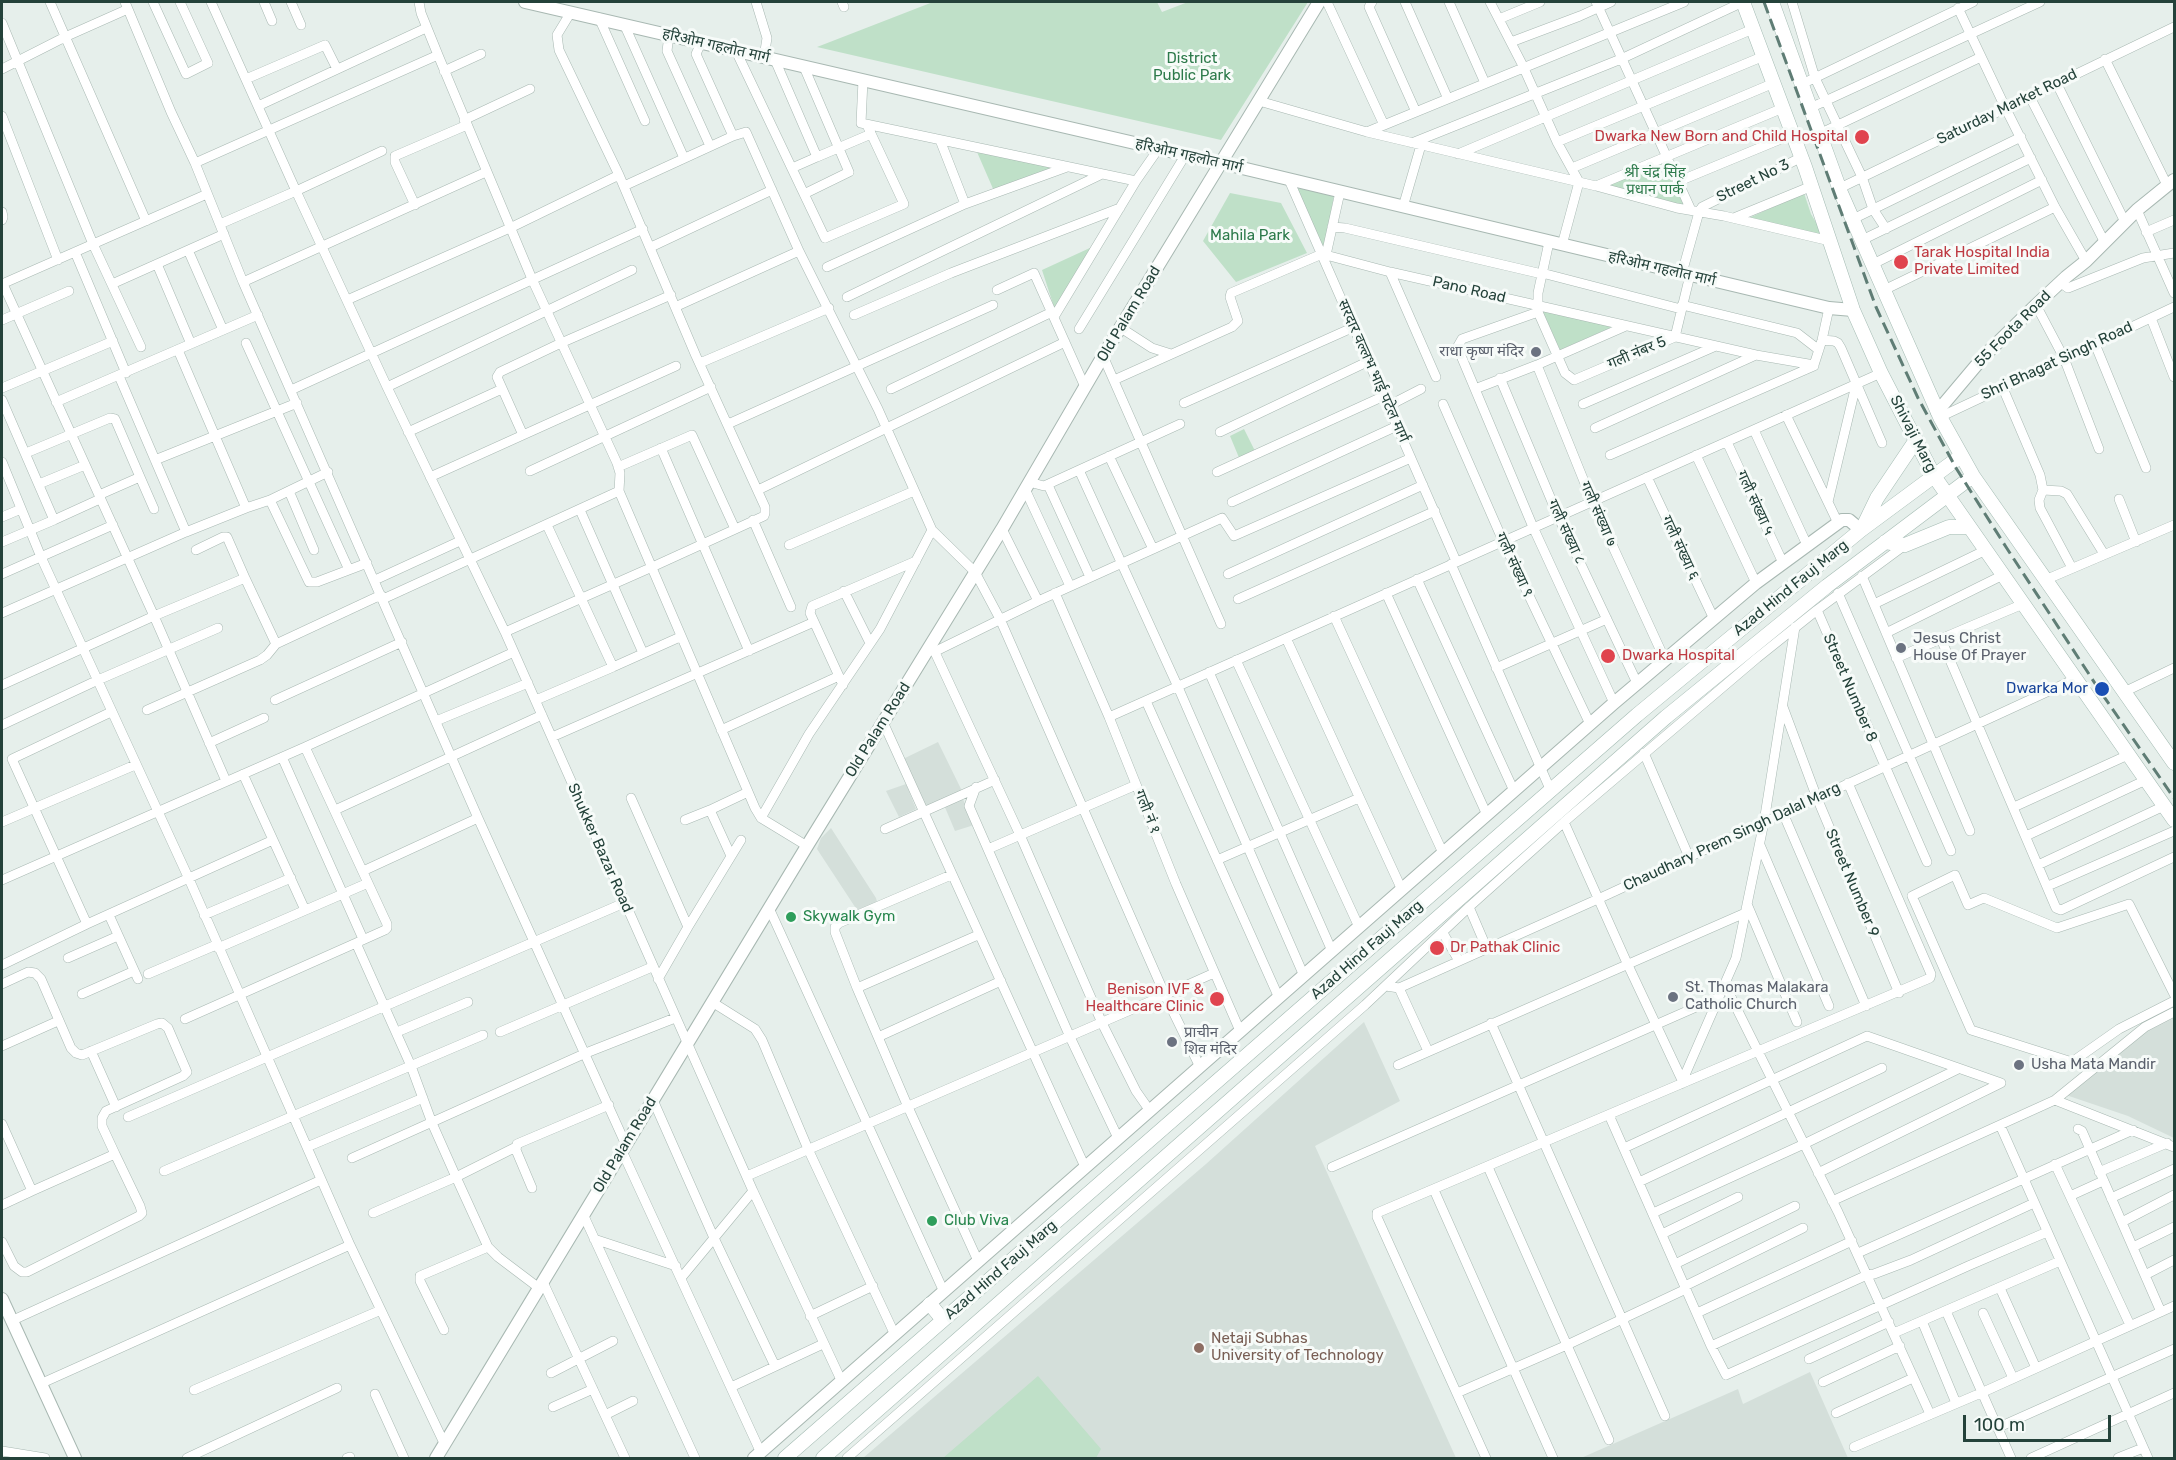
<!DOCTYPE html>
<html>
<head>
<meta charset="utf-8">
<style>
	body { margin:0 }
	#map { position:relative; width:2176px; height:1460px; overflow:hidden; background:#e6efeb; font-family:Rubik,sans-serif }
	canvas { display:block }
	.frame { position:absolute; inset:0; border:3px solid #24423a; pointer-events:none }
	.scale { position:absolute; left:1963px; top:1415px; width:148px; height:27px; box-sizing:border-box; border:3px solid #24423a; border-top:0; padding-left:8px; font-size:18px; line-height:21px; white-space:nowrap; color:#24423a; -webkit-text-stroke:4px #f7fbf9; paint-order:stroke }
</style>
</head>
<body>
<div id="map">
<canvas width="2176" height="1460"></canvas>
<div class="frame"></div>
<div class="scale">100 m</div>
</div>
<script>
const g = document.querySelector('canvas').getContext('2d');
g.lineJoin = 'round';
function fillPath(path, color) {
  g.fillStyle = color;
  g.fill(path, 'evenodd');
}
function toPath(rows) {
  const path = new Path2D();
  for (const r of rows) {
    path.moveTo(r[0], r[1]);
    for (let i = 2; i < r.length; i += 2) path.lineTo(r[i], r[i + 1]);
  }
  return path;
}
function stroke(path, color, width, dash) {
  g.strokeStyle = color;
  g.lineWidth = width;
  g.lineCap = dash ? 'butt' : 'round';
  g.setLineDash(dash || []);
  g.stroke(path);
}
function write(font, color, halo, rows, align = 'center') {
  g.font = font + ' Rubik,"Noto Sans Devanagari",sans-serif';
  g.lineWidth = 6;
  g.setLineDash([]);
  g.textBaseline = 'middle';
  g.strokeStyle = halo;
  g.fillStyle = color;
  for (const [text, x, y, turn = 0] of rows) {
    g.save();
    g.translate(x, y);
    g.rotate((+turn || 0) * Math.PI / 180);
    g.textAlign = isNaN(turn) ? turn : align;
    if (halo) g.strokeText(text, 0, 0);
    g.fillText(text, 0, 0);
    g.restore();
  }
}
const built = toPath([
	[938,742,962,791,926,807,903,759],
	[906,784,916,809,899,817,886,791],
	[962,797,974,825,955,831,944,805],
	[831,828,876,898,877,902,857,910,817,849,821,838],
	[2174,1016,2174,1138,2128,1116,2066,1095,2149,1027],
	[1364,1022,1400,1101,1315,1146,1456,1458,863,1458,1206,1164],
	[1810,1372,1848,1458,1581,1458,1738,1389,1743,1404]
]);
const green = toPath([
	[933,2,1157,2,1162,12,1188,2,1308,2,1221,140,817,47],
	[977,152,1058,168,994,191],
	[1663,162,1685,206,1607,185],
	[1297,188,1334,195,1324,251],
	[1230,193,1281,203,1307,253,1236,282,1203,241],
	[1804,193,1811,214,1824,236,1749,220,1751,217],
	[1092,247,1055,310,1042,270],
	[1542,310,1612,327,1560,350],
	[1244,429,1256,453,1240,460,1230,436],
	[1038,1376,1101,1449,1096,1458,943,1458]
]);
const minor = toPath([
	[50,2,146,221],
	[125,2,171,112,195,163,243,282,478,818,626,1145],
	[153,2,186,74,208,63,180,2],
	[211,2,296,191,220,224],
	[264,2,272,21],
	[291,2,301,25],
	[756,2,767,38,764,57],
	[842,2,844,7],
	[1327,2,1384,125],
	[1372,2,1369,7,1416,112],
	[1405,2,1448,99],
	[1449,2,1485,83],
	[1490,2,1522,64,1557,142,1579,182,1562,245],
	[1596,2,1691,210],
	[1792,2,1815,78,1862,177,1873,209,1886,229],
	[1958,8,2005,107,2055,207,2086,261],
	[599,18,645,121],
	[1499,19,1540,2],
	[2,23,93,244,141,347],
	[624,24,684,158],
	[669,35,667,51,710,146],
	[1511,42,1580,16,1611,2],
	[701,43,696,54,733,136,746,132,799,251,878,409,932,530,975,572,1000,619,1165,995,1214,973],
	[736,51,825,238,904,204,867,125],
	[438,55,532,279,617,463,620,473,619,491,755,808,761,818,807,846],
	[2105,59,2167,185],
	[775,60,817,157,871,134],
	[804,67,849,172,804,194],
	[2,69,65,37,128,9],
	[444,71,481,54],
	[246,79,325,45,337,69],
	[863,80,861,123,1136,181],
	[2056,82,2125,222],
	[1802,84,1973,2],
	[2029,95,2105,243],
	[1259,101,1367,132,1596,186,1677,208,1724,216,1830,241],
	[258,106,426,28],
	[1810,108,2040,2],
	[2,116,58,260],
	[464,120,530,89],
	[1367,132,1684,2],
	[1819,134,1981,57],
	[940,140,965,204],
	[1557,142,1764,56],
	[1412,143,1621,59,1743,2],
	[382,151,296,191,387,387,505,632,753,1191],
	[1458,154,1753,29],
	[195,163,438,55,421,13,419,2],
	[792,168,817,157],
	[1572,168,1774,83],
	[1289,180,1456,561],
	[1677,182,1793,134],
	[624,186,733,136],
	[1596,186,1783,108],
	[1840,188,2174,27],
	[415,205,395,162,395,156,467,125],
	[1403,207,1421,145],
	[2137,210,2174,293],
	[2,212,3,217,2,220],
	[1734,218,1812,186],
	[1853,219,2021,137],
	[1332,227,1345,228,1542,274],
	[2146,232,2174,220],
	[1862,240,2031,158],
	[1549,242,1538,293,1538,312,1565,373,1574,380,1675,337,1690,275],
	[651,247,772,190],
	[188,250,223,330],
	[75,252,126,373],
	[1326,255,1340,192],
	[157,264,191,344],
	[1873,264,2042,180],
	[827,267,965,204,1067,167],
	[1390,272,1436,377],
	[1542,273,1681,309],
	[1682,273,1699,212,1702,207,1802,157],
	[243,282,486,172],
	[2061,283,2068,288,2143,258,2174,253],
	[2,284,207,194],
	[3,284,154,616,245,578,276,644,381,595],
	[112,284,224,234],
	[997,290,1034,273,1085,387],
	[1884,290,2055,207],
	[671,295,561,343,500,372,497,377,523,435,676,366],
	[847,297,1102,174],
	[347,300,510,228,619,175],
	[1682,305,1797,333,1819,350],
	[2036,305,2064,358,2099,449],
	[675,307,799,251],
	[1538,312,1462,339,1458,346,1459,351,1533,527,1614,703],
	[854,315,951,273,1120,208],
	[1054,317,1136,181,1159,148],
	[2151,318,2174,377],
	[2,320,69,291],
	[1121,328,1152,348,1171,354],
	[1079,329,1186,154],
	[1822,340,1834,341,1838,343,1841,348,1882,443],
	[246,343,349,570],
	[2095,344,2146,468],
	[178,350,246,508,270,500,328,472],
	[1103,356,1221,624],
	[700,363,829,308],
	[1537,365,1592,501,1665,660],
	[119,376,186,532,246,508],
	[1500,378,1558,516,1637,683],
	[1114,380,1232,327,1238,321,1230,297,1231,293,1322,254,1390,272,1756,355,1814,365,1822,340,1829,308],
	[2002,386,2040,475,2043,490,2039,500,2040,508,2072,568],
	[387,387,632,270],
	[2,388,113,341],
	[891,389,1052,312],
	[1475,389,1537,365,1626,326],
	[291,390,643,229],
	[2,400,54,520,2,542],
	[56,402,258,315],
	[1184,403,1354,327],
	[1443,404,1503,541,1590,724],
	[1583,404,1716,346],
	[1388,406,1421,389],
	[1786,415,1838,523],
	[1940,417,2174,307],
	[728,424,993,305],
	[1180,424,1079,470,1178,687,1304,976],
	[1595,428,1756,355],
	[1754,430,1807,545],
	[408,432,502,389],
	[1220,432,1369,361],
	[1727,442,1783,563],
	[661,448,749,651],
	[26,453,110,418,115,419,140,477,99,495],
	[1610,455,1814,366],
	[1696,455,1756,583],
	[1109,456,1153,549],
	[155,460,297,403],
	[2,462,41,557,189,879,350,1245,445,1445],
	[618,467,692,435,735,529],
	[530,471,711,387],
	[1217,472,1384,396],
	[140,477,154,509],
	[430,477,523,435],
	[1647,477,1714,619],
	[1029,482,1044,486,1079,470],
	[39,484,85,465],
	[1048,485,1090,577],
	[1025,489,1070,586],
	[758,490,1065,342],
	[2043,490,2061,491,2067,494,2104,554],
	[289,491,314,550],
	[2119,499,2136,542],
	[270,500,309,582,317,582,367,563],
	[1232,502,1397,426],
	[1828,502,1856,385],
	[580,510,643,653],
	[2,517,21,509],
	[54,520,100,499],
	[753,520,791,607],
	[547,525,613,667,680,637],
	[1002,529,1038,601],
	[789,545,914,491],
	[196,550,223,537,227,537,245,578],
	[1451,564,1550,789],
	[2,574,113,525],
	[1228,574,1423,485],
	[1862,576,1970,831],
	[1417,579,1514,791],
	[375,580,460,541],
	[2045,580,2174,525],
	[844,591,870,643],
	[1055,593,1109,717,1176,884,1240,1031],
	[1386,593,1487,815],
	[1838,593,1951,851],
	[383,599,619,491],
	[1238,599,1435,511],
	[1874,604,1986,550],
	[1817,610,1927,862],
	[2,613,186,532],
	[1334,616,1443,853],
	[505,632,650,568,764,516,765,513,765,507,696,356,619,175,559,50,557,35,571,12],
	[1886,633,2003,575],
	[1286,638,1402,890],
	[1941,639,2056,908,2061,910,2174,857],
	[932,646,1020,835,1102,1023,1136,1091,1150,1111],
	[514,652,305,747,387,924,387,928,385,930,356,943,411,1066,432,1123,456,1177,488,1247,498,1257,539,1288],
	[934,652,1038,601,1222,518,1234,536,1411,458],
	[1896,658,2023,604],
	[1236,660,1359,927],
	[1496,668,1607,619],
	[1209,672,1332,951],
	[2,685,154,616,226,781],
	[843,685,810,613,812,606,916,561],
	[2124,692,2174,668],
	[275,700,402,642],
	[536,700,613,667],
	[1146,701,1279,998],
	[1783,707,1817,798,1899,993],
	[147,710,260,660,267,655,276,644],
	[111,712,12,759,87,924,273,840],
	[1109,717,1881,373],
	[436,721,528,683],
	[883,722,1085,1167],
	[2,725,98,680,218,628],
	[721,730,839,676],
	[552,737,814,622],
	[209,743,264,718],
	[1644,753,1689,857],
	[282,757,363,939],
	[243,774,305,910],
	[976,787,969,806,1070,1037,1118,1138],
	[631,798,688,927,741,840],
	[2014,807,2128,755],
	[335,810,542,715],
	[710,810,748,792],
	[1783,813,1866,1006],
	[761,818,809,734,880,629,932,530],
	[685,820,710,810,731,856],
	[2,822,135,765],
	[1564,822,1627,963,1682,1080],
	[885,829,995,780],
	[2026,836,2146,780],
	[1760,845,1829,1006],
	[988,849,1136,785],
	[1217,860,1359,798],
	[2038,865,2164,806],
	[363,871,478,818],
	[2,880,305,747],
	[2048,886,2174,831],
	[1747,904,1797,1022],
	[1469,907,1487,949],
	[769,908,944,1292],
	[109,915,138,979],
	[204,915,291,878],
	[1443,933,1459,961],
	[978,935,857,988,908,1107,978,1261],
	[218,948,368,883],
	[68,958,118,936],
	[2,965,87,924],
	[148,974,216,945],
	[658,979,688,927],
	[2,984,28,972,35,973,41,979,71,1048,76,1053,82,1055,157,1024,162,1023,168,1028,187,1072,183,1076,106,1111,102,1118,102,1126,115,1154,32,1191,2,1124],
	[1725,985,1838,1212,1930,1414],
	[1386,986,1399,988,1598,899,2075,679],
	[857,988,835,932,835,927,839,923,951,875],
	[1399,988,1428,1051],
	[82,994,134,971],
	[2174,994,2129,904,2057,928,1984,898,1968,905,1955,875,1912,896,1971,1030,2072,1062,2119,1029,2174,1001],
	[712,1002,755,1029,762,1040,808,1149,895,1335],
	[185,1019,356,943],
	[1491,1023,1665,1416],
	[397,1032,468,1002],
	[500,1032,652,967],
	[878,1037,1001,981],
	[2,1046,58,1021],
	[91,1051,116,1107],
	[1398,1065,1745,913],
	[1681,1084,1736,958,1764,822,1795,627],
	[653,1100,714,1238,775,1366],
	[2055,1100,2174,1147],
	[1609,1115,1711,1346,1726,1375,1968,1266,2047,1232],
	[128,1117,624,903],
	[2000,1125,2148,1458],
	[2078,1129,2082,1131,2161,1312],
	[307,1147,423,1098],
	[1624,1148,1867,1036,2001,1083],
	[622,1151,761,1453],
	[352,1158,586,1053,675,1018],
	[2055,1164,2130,1325],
	[1332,1167,1719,997],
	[1488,1167,1609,1440],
	[164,1171,483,1035],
	[2099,1172,2167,1143],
	[1818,1173,2001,1083],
	[747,1176,1165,995,1200,1067],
	[1639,1182,1882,1068],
	[532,1188,516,1150,517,1144,609,1105],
	[1434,1190,1553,1458],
	[2070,1196,2103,1181],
	[2111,1198,2174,1169],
	[1832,1201,2055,1100,2145,1027,2174,1012],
	[2,1205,32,1191],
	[373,1213,456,1177,516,1147],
	[1653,1213,1804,1144,1958,1069],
	[583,1214,695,1458],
	[2122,1222,2174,1195],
	[1662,1234,1738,1197],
	[594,1239,676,1266],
	[2,1242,14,1266,22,1272,27,1272,139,1216,142,1213,140,1206,115,1154],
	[2133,1247,2174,1227],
	[1858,1253,2133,1130],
	[1675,1264,1795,1206],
	[2145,1275,2174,1260],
	[681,1278,753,1191,842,1382],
	[543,1282,625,1458],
	[1685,1286,1803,1228],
	[2000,1288,2036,1368],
	[1946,1311,2011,1458],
	[1697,1313,1852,1241],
	[1983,1313,2013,1378],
	[810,1316,873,1286],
	[11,1321,321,1180],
	[1922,1321,1956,1403],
	[444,1330,420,1281,420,1276,488,1247],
	[1894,1333,2060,1261],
	[1711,1346,1867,1275,1874,1274,1911,1260,2034,1203],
	[1809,1359,1889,1322],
	[551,1373,613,1341],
	[1823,1382,1900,1346],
	[40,1384,350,1245],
	[731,1387,823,1344],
	[194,1390,381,1310],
	[1457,1393,1567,1345,1686,1289],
	[375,1394,404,1458],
	[553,1407,593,1389],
	[1836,1413,1913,1378],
	[605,1415,633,1401],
	[1997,1428,2174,1349],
	[1854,1447,1981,1393,2174,1306],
	[2,1451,45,1458],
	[187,1458,337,1388],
	[347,1458,350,1457],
	[847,1458,1365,1005,1469,907,1564,822,1757,658,1817,610,1905,545],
	[1486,1458,1377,1217,1377,1213,1930,978,1931,974,1848,783],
	[2031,1458,2174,1393],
	[2118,1458,2143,1448]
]);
const tertiary = toPath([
	[525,2,1221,163,1829,308,1853,310],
	[1937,412,1985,355,2036,305,2066,277,2086,261,2137,210,2174,180],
	[2,1299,75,1458],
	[436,1458,807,846,1002,529,1103,356,1319,2],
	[754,1458,1614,703,1756,583,1842,520,1849,520,1861,530]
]);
const secondary = toPath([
	[1743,2,1805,167,1853,310,1881,373,1934,476,2174,820],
	[1772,2,1841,193,1940,417,1973,476,2174,763],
	[1862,529,1877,498,1916,440],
	[1885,542,1905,545,1949,527,1969,527],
	[930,1304,943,1320],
	[785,1458,1637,715,1861,530,1961,456],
	[823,1458,1666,717,1827,586,1973,476]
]);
const rail = toPath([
	[1764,2,1876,307,1918,398,1956,468,2006,547,2100,691,2174,798]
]);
const markers = [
	[1862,137,8,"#e0444e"],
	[1901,262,8,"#e0444e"],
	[1536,352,6,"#6b7280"],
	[1901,648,6,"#6b7280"],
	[1608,656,8,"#e0444e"],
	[2102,689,8,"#1a4fb4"],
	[791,917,6,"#2e9e5b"],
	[1437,948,8,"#e0444e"],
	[1673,997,6,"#6b7280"],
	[1217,999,8,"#e0444e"],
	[1172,1042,6,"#6b7280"],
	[2019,1065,6,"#6b7280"],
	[932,1221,6,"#2e9e5b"],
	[1199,1348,6,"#8d6e63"]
];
const streetNames = [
	["हरिओम गहलोत मार्ग",716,46,13],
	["Saturday Market Road",2007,107,-26],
	["हरिओम गहलोत मार्ग",1189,156,13],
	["Street No 3",1753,181,-26],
	["हरिओम गहलोत मार्ग",1662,269,13],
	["Pano Road",1469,290,13],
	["Old Palam Road",1129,314,-59],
	["55 Foota Road",2013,329,-45],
	["गली नंबर 5",1637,353,-23],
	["Shri Bhagat Singh Road",2057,361,-25],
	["सरदार वल्लभ भाई पटेल मार्ग",1373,371,66],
	["Shivaji Marg",1913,434,63],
	["गली संख्या ५",1755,503,65],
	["गली संख्या ७",1598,514,66],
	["गली संख्या ८",1566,532,65],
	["गली संख्या ६",1680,548,65],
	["गली संख्या ९",1514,565,65],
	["Azad Hind Fauj Marg",1791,588,-39],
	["Street Number 8",1850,688,67],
	["Old Palam Road",878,730,-58],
	["गली नं १",1147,812,68],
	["Chaudhary Prem Singh Dalal Marg",1732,837,-25],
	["Shukker Bazar Road",600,848,66],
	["Street Number 9",1852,883,67],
	["Azad Hind Fauj Marg",1367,950,-41],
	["Old Palam Road",625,1145,-59],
	["Azad Hind Fauj Marg",1001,1270,-41]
];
const parkNames = [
	["District",1192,59],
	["Public Park",1192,76],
	["श्री चंद्र सिंह",1655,173],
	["प्रधान पार्क",1655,190],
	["Mahila Park",1250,236]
];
const healthNames = [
	["Dwarka New Born and Child Hospital",1848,137,"right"],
	["Tarak Hospital India",1914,253],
	["Private Limited",1914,270],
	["Dwarka Hospital",1622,656],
	["Dr Pathak Clinic",1450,948],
	["Benison IVF &",1204,990,"right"],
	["Healthcare Clinic",1204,1007,"right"]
];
const worshipNames = [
	["राधा कृष्ण मंदिर",1524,352,"right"],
	["Jesus Christ",1913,639],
	["House Of Prayer",1913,656],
	["St. Thomas Malakara",1685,988],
	["Catholic Church",1685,1005],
	["प्राचीन",1184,1033],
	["शिव मंदिर",1184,1050],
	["Usha Mata Mandir",2031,1065]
];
const transitNames = [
	["Dwarka Mor",2088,689]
];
const leisureNames = [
	["Skywalk Gym",803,917],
	["Club Viva",944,1221]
];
const educationNames = [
	["Netaji Subhas",1211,1339],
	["University of Technology",1211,1356]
];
fillPath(built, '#d4dfda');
fillPath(green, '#bfe0c8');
stroke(minor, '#a8b8b2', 10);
stroke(tertiary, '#a8b8b2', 14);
stroke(secondary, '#a4bbb3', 15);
stroke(minor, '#fff', 9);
stroke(tertiary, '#fff', 12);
stroke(secondary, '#fff', 14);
stroke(rail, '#5f7d75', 3, [12, 6]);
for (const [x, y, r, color] of markers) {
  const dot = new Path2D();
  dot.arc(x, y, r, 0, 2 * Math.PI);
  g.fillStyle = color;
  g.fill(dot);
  stroke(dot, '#f7fbf9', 2);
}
write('15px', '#24423a', '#f7fbf9', streetNames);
write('15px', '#2d7a4b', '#f7fbf9', parkNames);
write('15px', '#be3a42', '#f7fbf9', healthNames, 'left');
write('15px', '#5b616d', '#f7fbf9', worshipNames, 'left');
write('15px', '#164399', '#f7fbf9', transitNames, 'right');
write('15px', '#27864d', '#f7fbf9', leisureNames, 'left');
write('15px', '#785e54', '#f7fbf9', educationNames, 'left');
</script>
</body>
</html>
